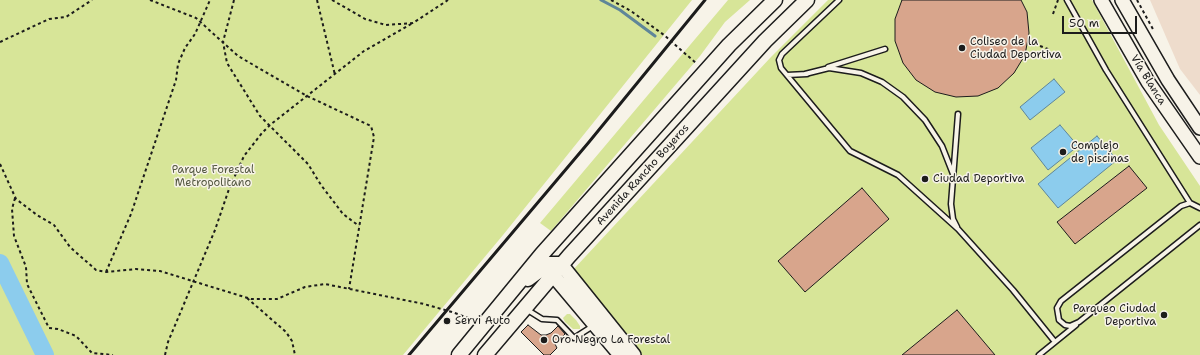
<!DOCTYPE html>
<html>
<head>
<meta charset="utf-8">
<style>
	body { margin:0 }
	#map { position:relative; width:1200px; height:355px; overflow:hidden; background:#f7f3e8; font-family:"Shantell Sans",sans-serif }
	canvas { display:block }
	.scale { position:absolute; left:1062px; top:16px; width:75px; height:18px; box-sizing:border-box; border:2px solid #1c1c1c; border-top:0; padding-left:5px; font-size:12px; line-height:14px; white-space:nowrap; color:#1c1c1c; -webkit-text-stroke:3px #f7f3e8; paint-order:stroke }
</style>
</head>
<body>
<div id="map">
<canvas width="1200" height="355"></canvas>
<div class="scale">50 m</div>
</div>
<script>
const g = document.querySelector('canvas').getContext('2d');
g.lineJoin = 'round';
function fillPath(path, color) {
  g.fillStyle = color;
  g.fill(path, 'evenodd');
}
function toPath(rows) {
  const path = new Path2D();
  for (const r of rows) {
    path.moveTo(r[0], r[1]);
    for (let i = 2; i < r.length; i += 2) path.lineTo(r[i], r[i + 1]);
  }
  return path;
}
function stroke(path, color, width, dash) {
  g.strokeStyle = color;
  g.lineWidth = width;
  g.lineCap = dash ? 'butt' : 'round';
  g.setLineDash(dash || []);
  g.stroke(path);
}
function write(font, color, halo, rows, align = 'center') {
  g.font = font + ' "Shantell Sans",sans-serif';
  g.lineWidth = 3;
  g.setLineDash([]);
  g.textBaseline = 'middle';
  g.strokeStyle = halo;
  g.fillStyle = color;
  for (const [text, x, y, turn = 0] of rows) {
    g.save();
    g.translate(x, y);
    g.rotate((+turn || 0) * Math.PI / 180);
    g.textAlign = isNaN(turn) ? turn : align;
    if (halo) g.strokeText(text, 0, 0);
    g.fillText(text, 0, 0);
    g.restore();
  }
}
const built = toPath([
	[1150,0,1200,0,1200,95,1180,69]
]);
const green = toPath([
	[0,0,692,0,503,235,403,355,0,355],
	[728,0,750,0,725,22,700,56,551,231,540,223],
	[828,0,1092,0,1159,125,1200,186,1200,355,642,355,572,271,771,57],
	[567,314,570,314,576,320,580,326,580,329,573,329,565,322,563,318]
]);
const water = toPath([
	[1054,79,1065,92,1030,120,1020,107,1054,79],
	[1060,125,1078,146,1048,170,1031,148,1060,125],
	[1097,136,1117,160,1058,208,1038,184,1097,136]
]);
const stream = toPath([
	[601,0,620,10,655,36]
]);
const river = toPath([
	[0,263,45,355]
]);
const building = toPath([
	[902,0,1021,0,1027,12,1029,33,1025,55,1014,73,998,88,978,96,956,97,935,92,916,80,903,63,895,41,895,19,902,0],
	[1129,166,1147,188,1075,244,1057,222,1129,166],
	[862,188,889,219,805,292,778,261,862,188],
	[957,310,995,355,902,355,929,333,957,310],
	[528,325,541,335,546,335,551,333,558,326,565,334,555,344,557,348,550,355,544,355,521,332,528,325]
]);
const path = toPath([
	[150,0,196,18,238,56,307,96,371,126,374,137,349,289],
	[234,0,223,42,227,63,260,116,308,164,321,185,343,214,359,226],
	[317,0,335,75],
	[332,0,365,19,386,25,413,23,448,0],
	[611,0,631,11,664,35,697,64],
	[1137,0,1154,31],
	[1053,14,1058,0],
	[0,42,49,19,66,17,92,0],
	[1040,46,1048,49],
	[0,164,16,199,37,215,54,225,70,247,96,270,106,272,136,269,160,271,251,299,277,299,305,287,325,284,424,304,452,312,474,320],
	[15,198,12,209,14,236,26,267,27,284,49,328,58,329,76,336,92,353,113,355],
	[106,272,131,214,176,80,178,64,185,48,195,34,210,0],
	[247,298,286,332,292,341,295,355],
	[165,355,168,342,215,230,229,189,244,156,262,133,270,125,364,51,413,23]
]);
const service = toPath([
	[839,0,782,54,779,60,781,68,850,151,898,175,958,229,1013,290,1055,342],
	[1067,0,1106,70,1190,203],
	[828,67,885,49],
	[805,74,829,68,861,73,882,82,903,97,925,120,942,146,953,174],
	[787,75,807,74],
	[1200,208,1190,203,1181,206,1061,301,1057,308,1059,320,1065,325,1070,326,1079,322,1200,225],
	[957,227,953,219,951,204,958,114],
	[526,309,542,319,557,320,574,338,593,326],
	[1039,355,1076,325]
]);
const primary = toPath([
	[1101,0,1148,82,1200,157],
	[1122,0,1168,80,1200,128],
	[561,264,634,355],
	[552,274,620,355]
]);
const trunk = toPath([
	[528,279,548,264,561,264],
	[459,355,542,254,729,45,775,0],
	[485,355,569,256,765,41,807,0]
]);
const rail = toPath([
	[409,355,589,142,705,0]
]);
const markers = [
	[962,48,4,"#1c1c1c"],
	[1063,152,4,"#1c1c1c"],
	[925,179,4,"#1c1c1c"],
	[1164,315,4,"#1c1c1c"],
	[447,321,4,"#1c1c1c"],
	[544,340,4,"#1c1c1c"]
];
const poiNames = [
	["Coliseo de la",970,42],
	["Ciudad Deportiva",970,55],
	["Complejo",1071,146],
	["de piscinas",1071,159],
	["Ciudad Deportiva",933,179],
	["Parqueo Ciudad",1156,309,"right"],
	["Deportiva",1156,322,"right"],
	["Servi Auto",455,321],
	["Oro Negro La Forestal",552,340]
];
const streetNames = [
	["Vía Blanca",1148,80,58],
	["Avenida Rancho Boyeros",643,175,-48]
];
const parkNames = [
	["Parque Forestal",213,170],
	["Metropolitano",213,183]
];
fillPath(built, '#eedccc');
fillPath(green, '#d7e598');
fillPath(water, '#8ccced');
stroke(water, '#5f8699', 1);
stroke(stream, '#5f8699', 3);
stroke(river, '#8ccced', 18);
fillPath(building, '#d8a58c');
stroke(building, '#1c1c1c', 1);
stroke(service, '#1c1c1c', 7);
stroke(primary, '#1c1c1c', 16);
stroke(trunk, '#1c1c1c', 17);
stroke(path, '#1c1c1c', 2, [3, 3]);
stroke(service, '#f7f3e8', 4);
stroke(primary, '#f7f3e8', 13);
stroke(trunk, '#f7f3e8', 14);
stroke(rail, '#1c1c1c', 3);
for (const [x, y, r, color] of markers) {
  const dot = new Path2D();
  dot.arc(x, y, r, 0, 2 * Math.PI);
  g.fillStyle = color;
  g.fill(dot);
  stroke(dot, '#f7f3e8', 1.5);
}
write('11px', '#1c1c1c', '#f7f3e8', poiNames, 'left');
write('11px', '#1c1c1c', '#f7f3e8', streetNames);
write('11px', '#545841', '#f7f3e8', parkNames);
</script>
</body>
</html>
